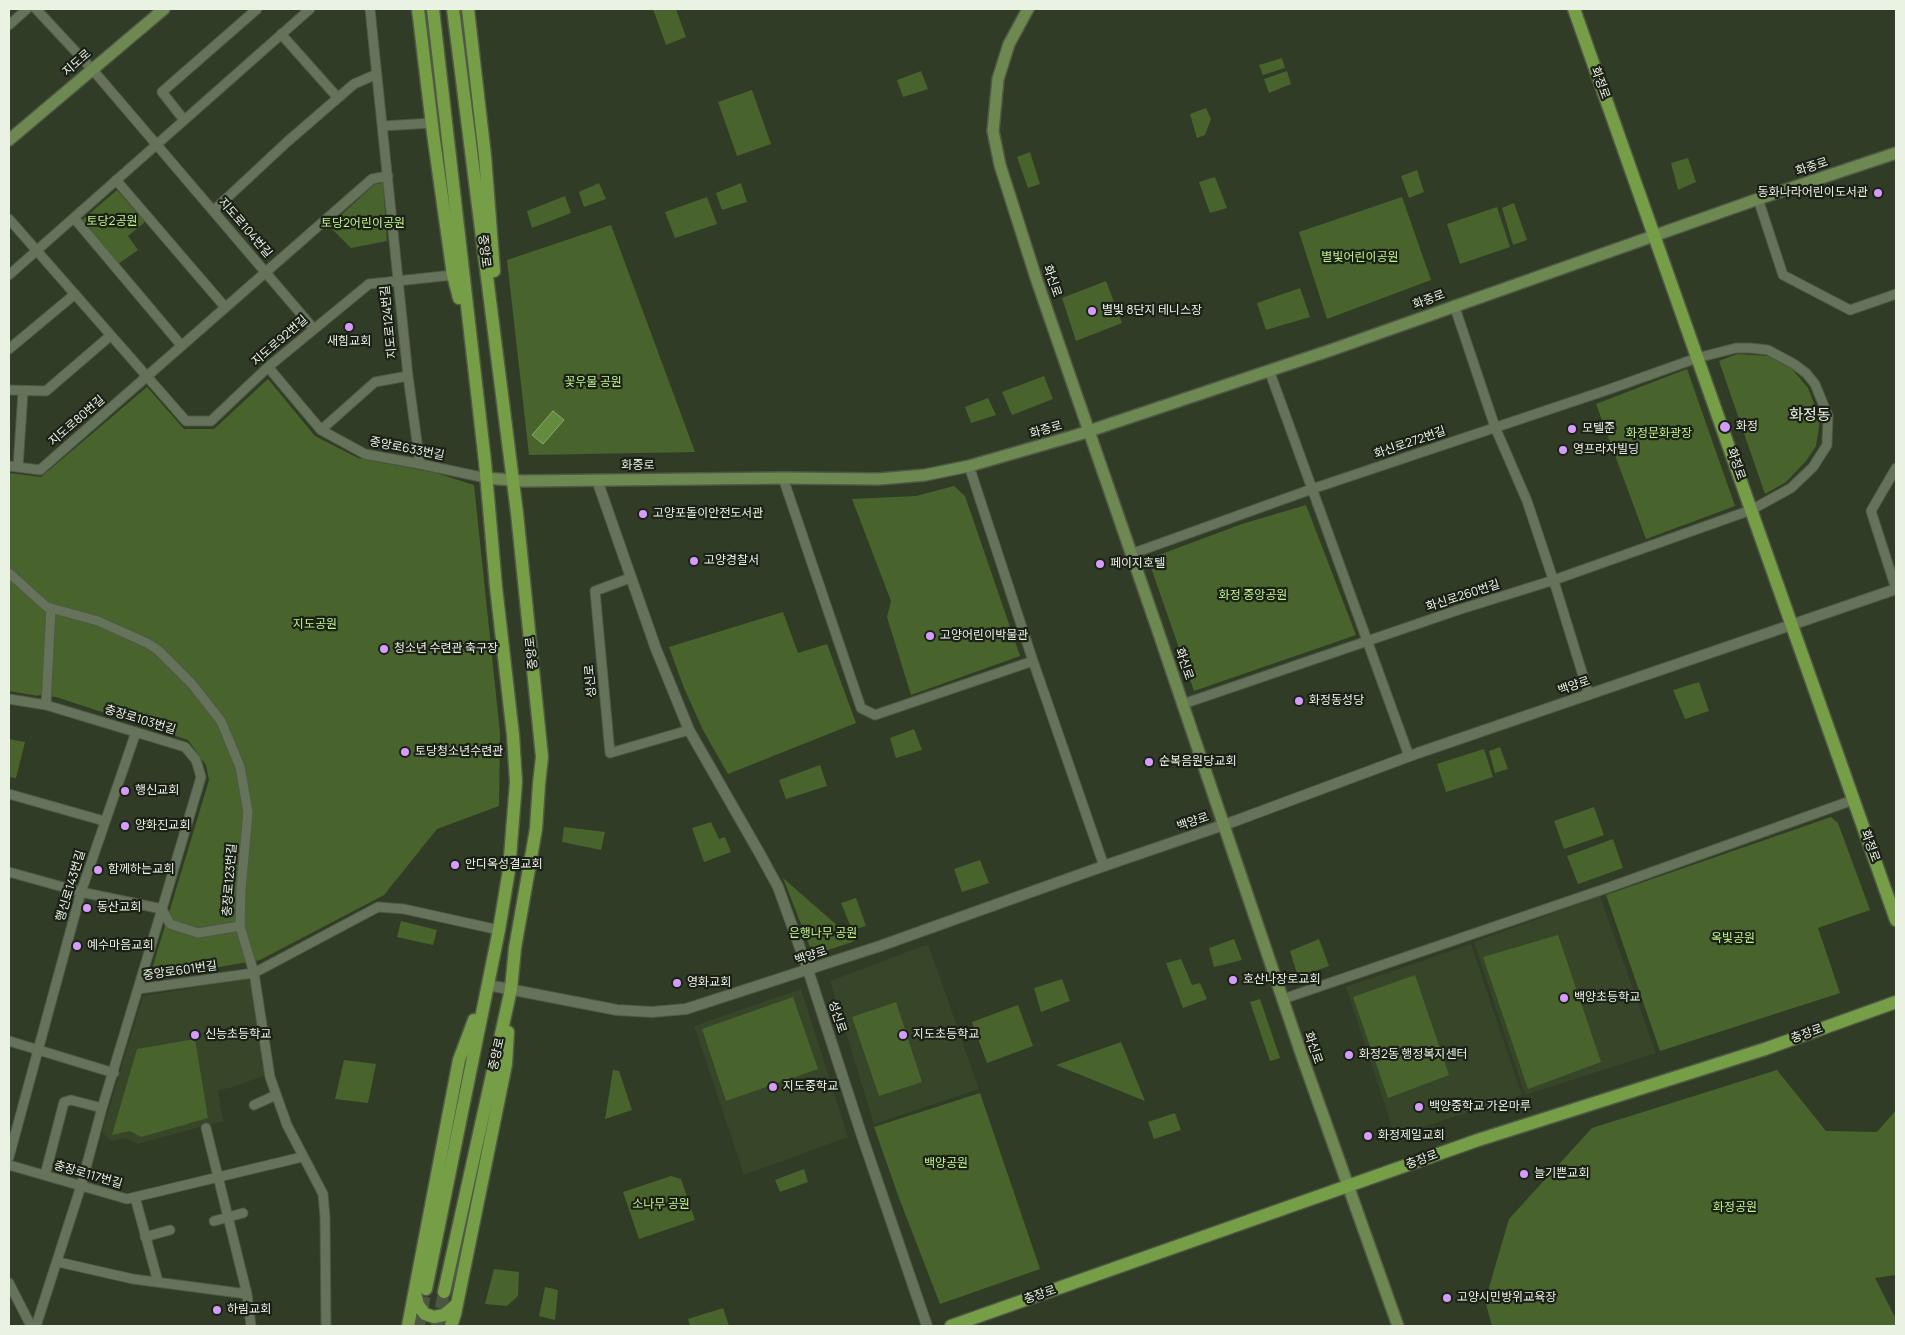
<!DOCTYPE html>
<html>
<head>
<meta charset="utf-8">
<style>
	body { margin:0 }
	#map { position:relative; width:1905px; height:1335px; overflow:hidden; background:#303c26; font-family:Manrope,sans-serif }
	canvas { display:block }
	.frame { position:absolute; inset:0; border:10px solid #eaf2e4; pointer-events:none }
</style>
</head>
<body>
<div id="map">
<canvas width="1905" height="1335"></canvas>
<div class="frame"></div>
</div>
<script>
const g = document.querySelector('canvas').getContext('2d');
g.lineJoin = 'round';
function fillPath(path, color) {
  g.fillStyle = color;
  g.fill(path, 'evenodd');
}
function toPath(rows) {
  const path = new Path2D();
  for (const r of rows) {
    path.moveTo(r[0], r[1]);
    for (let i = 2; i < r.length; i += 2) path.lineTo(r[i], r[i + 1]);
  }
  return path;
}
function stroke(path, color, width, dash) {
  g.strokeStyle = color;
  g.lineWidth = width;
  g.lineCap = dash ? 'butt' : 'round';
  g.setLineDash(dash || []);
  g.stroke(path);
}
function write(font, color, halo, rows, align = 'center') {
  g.font = font + ' Manrope,"Noto Sans KR",sans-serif';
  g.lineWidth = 4.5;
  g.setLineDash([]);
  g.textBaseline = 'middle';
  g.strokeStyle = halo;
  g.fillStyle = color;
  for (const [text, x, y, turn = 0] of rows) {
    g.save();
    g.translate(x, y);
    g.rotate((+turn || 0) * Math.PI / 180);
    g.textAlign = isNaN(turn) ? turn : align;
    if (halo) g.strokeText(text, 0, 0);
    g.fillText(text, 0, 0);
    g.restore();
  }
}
const built = toPath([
	[1600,896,1656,1053,1525,1095,1474,942],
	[928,944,979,1089,874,1124,830,981],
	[1471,944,1522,1095,1395,1136,1346,987],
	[249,979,266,1075,230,1088,218,1090,223,1121,137,1144,127,1138,111,1141,102,1132,143,996],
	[801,989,848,1137,744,1175,694,1026]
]);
const green = toPath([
	[653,9,676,9,686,37,666,45],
	[1282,58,1285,68,1263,75,1259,65],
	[921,71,928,89,903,97,897,80],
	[1287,71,1291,84,1269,93,1264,79],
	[752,90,771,144,737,156,718,102],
	[1206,108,1211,119,1205,135,1197,138,1190,114],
	[1030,152,1040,184,1028,188,1017,157],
	[1688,158,1696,182,1678,190,1671,163],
	[1417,170,1424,192,1409,198,1401,176],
	[1215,177,1227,208,1210,213,1199,182],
	[383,183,387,241,351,248,329,226,375,184],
	[599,183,606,199,584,207,579,192],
	[741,183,747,202,722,210,716,193],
	[117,190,145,222,128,236,138,250,118,264,82,220],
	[565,196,571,213,532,228,527,211],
	[707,197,717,224,675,238,665,212],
	[1402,197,1431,280,1327,319,1299,232],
	[1514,203,1527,240,1513,245,1502,208],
	[1497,207,1510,247,1460,264,1447,224],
	[611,225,695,452,529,455,507,260],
	[1106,281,1122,323,1076,341,1062,298],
	[1300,288,1310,317,1266,330,1257,303],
	[1737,354,1768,356,1792,369,1808,388,1820,420,1816,446,1806,461,1786,482,1765,494,1719,361],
	[1687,369,1735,506,1646,539,1596,404],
	[1044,376,1053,399,1012,415,1002,392],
	[268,379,315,436,358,458,436,473,474,485,500,733,499,806,437,829,384,895,260,960,149,979,209,780,206,765,188,740,56,697,39,695,39,696,9,691,9,473,41,477,147,387,184,429,214,429],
	[988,398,996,415,971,423,965,407],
	[954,486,965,496,1020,656,911,695,887,617,891,601,852,499,916,496],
	[1306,505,1356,635,1194,691,1148,559,1242,524],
	[783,612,798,653,827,644,856,723,728,774,703,730,684,688,669,647],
	[1699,682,1709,711,1685,719,1673,690],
	[914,729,922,750,896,758,890,738],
	[9,739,25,742,16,778,9,777],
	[1500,747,1508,769,1495,773,1489,751],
	[1484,749,1493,777,1446,792,1437,764],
	[820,765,827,786,786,799,779,780],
	[1594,807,1604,835,1564,849,1554,821],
	[1831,817,1838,823,1870,910,1818,928,1840,993,1660,1051,1606,895],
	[711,822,719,839,725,837,731,852,704,862,692,828],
	[564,827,605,832,601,850,562,842],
	[1613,839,1623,868,1578,884,1567,856],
	[980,860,989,883,962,892,954,869],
	[783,878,855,941,813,955],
	[856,898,866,926,852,930,841,903],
	[401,921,437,930,433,945,397,937],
	[1558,935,1601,1062,1528,1089,1483,957],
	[1234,939,1242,960,1214,967,1209,948],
	[1319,939,1329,966,1298,977,1290,951],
	[1181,959,1192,985,1200,983,1207,999,1183,1008,1166,963],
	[1415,975,1449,1075,1388,1098,1353,997],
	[1062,979,1070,1001,1041,1012,1034,988],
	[793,997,818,1069,726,1101,702,1029],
	[1260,999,1280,1058,1270,1061,1250,1002],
	[896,1002,922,1082,879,1096,852,1017],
	[1018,1005,1033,1046,987,1063,972,1022],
	[195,1039,208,1118,141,1137,130,1131,112,1135,137,1049],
	[1121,1042,1145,1101,1056,1065],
	[344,1060,376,1064,368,1103,335,1099],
	[613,1070,619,1071,632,1110,605,1119],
	[1777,1070,1826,1131,1877,1132,1896,1110,1896,1275,1875,1278,1896,1319,1896,1326,1492,1326,1485,1301,1509,1219,1592,1128],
	[980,1093,1040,1269,940,1304,899,1198,874,1127],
	[1175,1113,1181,1130,1154,1139,1148,1122],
	[804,1169,808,1182,780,1192,775,1180],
	[671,1176,681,1179,695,1220,639,1239,623,1192],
	[494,1269,519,1272,518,1296,507,1306,485,1304],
	[545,1287,558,1290,555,1320,539,1316],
	[723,1308,729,1326,690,1326,688,1319]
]);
const water = toPath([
	[553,411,564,420,543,444,532,435,553,411]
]);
const primaryTunnel = toPath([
	[419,1326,426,1289],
	[437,1326,444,1292]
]);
const minor = toPath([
	[36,9,92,69,313,328],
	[370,9,408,376,420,464],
	[9,25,27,9],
	[281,34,338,98],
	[184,120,162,92,257,9],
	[383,126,432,123],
	[116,180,225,307],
	[1758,199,1783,275,1850,310,1896,294],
	[214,210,287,142,354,84,377,74],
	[74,218,181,345],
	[9,219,186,421,211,421,268,367,369,284,453,275],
	[9,275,310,9],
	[1454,305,1495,427,1527,501,1556,588,1589,695],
	[9,349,75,294],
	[268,367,321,430,365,454,420,464,486,478],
	[1269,370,1409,756],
	[9,390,46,391,110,336],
	[321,430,375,382,408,376],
	[9,466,40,470,372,179,388,176],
	[969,466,1033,661,1104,866],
	[18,467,23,392],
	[783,478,861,708,875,715,1033,661],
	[1131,554,1312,489,1610,389,1697,358,1736,348,1750,348,1768,350,1794,364,1806,373,1815,384,1828,416,1827,445,1813,467,1791,488,1751,510,1554,580,1458,610,1183,704],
	[9,573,47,607,98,621,147,643,158,650,192,684,221,721,240,767,248,812,241,889,240,926,254,973,270,1077,287,1125,323,1194,325,1217,326,1326],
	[630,578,595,591,610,753,689,730],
	[1896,589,1871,511,1896,468],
	[9,699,46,705,185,747,196,760,201,777,162,909,81,892,9,872],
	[46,705,51,608],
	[9,794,104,821],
	[162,909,170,924,198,933,240,926],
	[138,989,254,973,378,907,404,909,499,930],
	[1283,999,1610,887,1853,800],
	[9,1041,114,1073],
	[254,1105,276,1095],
	[206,1128,247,1294,251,1326],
	[9,1157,81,892,136,732],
	[9,1165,127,1199,302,1157],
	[45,1175,64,1102,71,1100,102,1108],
	[135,1197,158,1282],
	[214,1221,243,1213],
	[145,1237,170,1230],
	[58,1262,133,1279,247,1294],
	[9,1283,31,1326],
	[36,1326,81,1186,102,1108,162,909]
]);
const tertiary = toPath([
	[597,480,656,649,689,730,760,854,778,887,808,970,862,1136,927,1326],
	[488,985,617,1010,652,1012,686,1009,880,946,1098,868,1235,821,1418,753,1896,589]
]);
const secondary = toPath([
	[1028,9,1009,44,998,79,993,131,1000,165,1036,278,1157,628,1303,1059,1398,1326],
	[9,140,164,9],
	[486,478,523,481,783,478,879,479,925,475,969,466,1077,435,1334,349,1758,199,1896,153]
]);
const primary = toPath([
	[418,9,433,133,453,275,459,298],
	[468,9,485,156,494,271],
	[1574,9,1896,920],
	[426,1289,499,930,509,870,516,782,513,735,496,587,485,462,433,9],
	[444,1292,511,989,515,948,536,829,539,784,542,757,517,513,453,9],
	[415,1293,418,1305,425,1314,434,1317,444,1315,457,1304],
	[408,1326,459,1060,474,1020],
	[451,1326,455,1314,506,1064,508,1032],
	[951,1326,1478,1140,1765,1049,1896,1002]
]);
const markers = [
	[1878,193,5,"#d59cfb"],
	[1092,311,5,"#d59cfb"],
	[349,327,5,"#d59cfb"],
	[1725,427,6,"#d59cfb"],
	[1572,429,5,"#d59cfb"],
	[1563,450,5,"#d59cfb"],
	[643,514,5,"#d59cfb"],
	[694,561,5,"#d59cfb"],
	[1100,564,5,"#d59cfb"],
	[930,636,5,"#d59cfb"],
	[384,649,5,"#d59cfb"],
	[1299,701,5,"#d59cfb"],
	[405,752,5,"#d59cfb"],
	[1149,762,5,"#d59cfb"],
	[125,791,5,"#d59cfb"],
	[125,826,5,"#d59cfb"],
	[455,865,5,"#d59cfb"],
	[98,870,5,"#d59cfb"],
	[87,908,5,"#d59cfb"],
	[77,946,5,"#d59cfb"],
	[1233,980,5,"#d59cfb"],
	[677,983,5,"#d59cfb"],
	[1564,998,5,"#d59cfb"],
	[195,1035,5,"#d59cfb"],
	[903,1035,5,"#d59cfb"],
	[1349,1055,5,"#d59cfb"],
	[773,1087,5,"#d59cfb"],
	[1419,1107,5,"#d59cfb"],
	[1368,1136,5,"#d59cfb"],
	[1524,1174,5,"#d59cfb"],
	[1447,1298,5,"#d59cfb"],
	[217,1310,5,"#d59cfb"]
];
const streetNames = [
	["지도로",77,63,-41],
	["화정로",1600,83,70],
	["화중로",1812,167,-18],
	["지도로104번길",245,228,49],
	["중앙로",484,251,83],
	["화신로",1052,281,71],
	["화중로",1429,300,-20],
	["지도로124번길",389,322,-96],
	["지도로92번길",280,341,-41],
	["지도로80번길",77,421,-41],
	["화중로",1046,430,-16],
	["화신로272번길",1410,443,-19],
	["중앙로633번길",407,449,11],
	["화정로",1736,464,71],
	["화중로",638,466],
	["화신로260번길",1463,596,-18],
	["중앙로",532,653,-96],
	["화신로",1184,664,71],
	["성신로",591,681,-95],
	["백양로",1574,686,-19],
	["충장로103번길",140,720,17],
	["백양로",1193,822,-19],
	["화정로",1870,846,70],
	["충장로123번길",230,880,-86],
	["행신로143번길",71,886,-73],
	["백양로",811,956,-18],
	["중앙로601번길",180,971,-8],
	["성신로",837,1017,72],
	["충장로",1807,1034,-20],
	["화신로",1313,1048,71],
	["중앙로",497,1054,-77],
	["충장로",1422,1160,-20],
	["충장로117번길",88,1175,16],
	["충장로",1040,1295,-19]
];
const poiNames = [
	["동화나라어린이도서관",1868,193,"right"],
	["별빛 8단지 테니스장",1102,311],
	["새힘교회",349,342,"center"],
	["화정",1736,427],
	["모텔준",1582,429],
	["영프라자빌딩",1573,450],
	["고양포돌이안전도서관",653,514],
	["고양경찰서",704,561],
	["페이지호텔",1110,564],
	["고양어린이박물관",940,636],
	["청소년 수련관 축구장",394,649],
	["화정동성당",1309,701],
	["토당청소년수련관",415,752],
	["순복음원당교회",1159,762],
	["행신교회",135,791],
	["양화진교회",135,826],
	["안디옥성결교회",465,865],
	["함께하는교회",108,870],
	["동산교회",97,908],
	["예수마음교회",87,946],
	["호산나장로교회",1243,980],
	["영화교회",687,983],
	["백양초등학교",1574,998],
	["신능초등학교",205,1035],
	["지도초등학교",913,1035],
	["화정2동 행정복지센터",1359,1055],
	["지도중학교",783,1087],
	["백양중학교 가온마루",1429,1107],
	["화정제일교회",1378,1136],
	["늘기쁜교회",1534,1174],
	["고양시민방위교육장",1457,1298],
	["하림교회",227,1310]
];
const parkNames = [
	["토당2공원",112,222],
	["토당2어린이공원",363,224],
	["별빛어린이공원",1360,258],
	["꽃우물 공원",593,383],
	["화정문화광장",1659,434],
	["화정 중앙공원",1253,596],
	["지도공원",315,625],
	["은행나무 공원",823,934],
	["옥빛공원",1733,939],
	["백양공원",946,1164],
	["소나무 공원",661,1205],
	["화정공원",1735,1208]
];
const quarterNames = [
	["화정동",1810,416]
];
fillPath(built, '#374529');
fillPath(green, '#48642c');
fillPath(water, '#648a3d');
stroke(water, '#8ca96f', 1);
stroke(primaryTunnel, '#4c5742', 12, [12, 6]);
stroke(minor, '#4f5946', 11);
stroke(tertiary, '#4f5946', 12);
stroke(secondary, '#4f5946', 14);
stroke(primary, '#4f5946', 15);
stroke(minor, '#66735b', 9);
stroke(tertiary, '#66735b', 10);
stroke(secondary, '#6e8851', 11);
stroke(primary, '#759e47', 12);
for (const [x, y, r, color] of markers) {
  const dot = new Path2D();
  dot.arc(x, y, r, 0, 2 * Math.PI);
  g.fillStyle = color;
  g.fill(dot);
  stroke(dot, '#1c2117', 2);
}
write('12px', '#eaf2e4', '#1c2117', streetNames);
write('12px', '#eaf2e4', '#1c2117', poiNames, 'left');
write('12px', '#bff48c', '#1c2117', parkNames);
write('15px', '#eaf2e4', '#1c2117', quarterNames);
</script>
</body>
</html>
